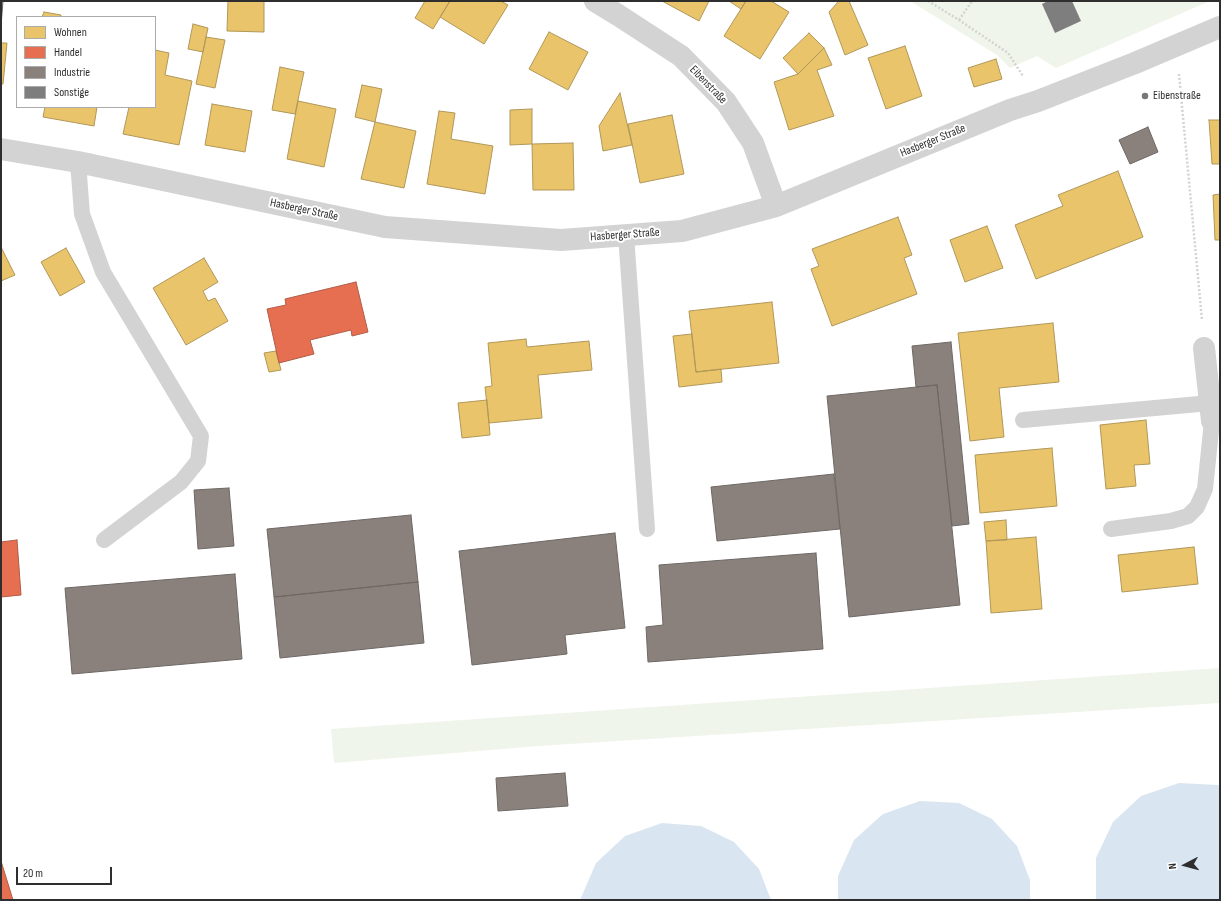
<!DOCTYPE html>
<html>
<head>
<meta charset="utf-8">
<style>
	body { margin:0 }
	#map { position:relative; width:1221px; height:901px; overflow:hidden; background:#fff; font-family:"Sofia Sans Condensed",sans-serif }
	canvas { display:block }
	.frame { position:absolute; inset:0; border:2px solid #2e2e2e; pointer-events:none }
	.legend { position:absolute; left:16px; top:16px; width:140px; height:92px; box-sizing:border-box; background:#fff; border:1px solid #ababab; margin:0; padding:5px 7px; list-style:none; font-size:12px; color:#2e2e2e }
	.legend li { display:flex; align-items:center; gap:8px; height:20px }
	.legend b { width:20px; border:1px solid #ababab }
	.north { position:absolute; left:1165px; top:845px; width:40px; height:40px; -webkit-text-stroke:3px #fff; paint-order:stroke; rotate:264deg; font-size:11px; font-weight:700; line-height:16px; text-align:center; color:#2e2e2e }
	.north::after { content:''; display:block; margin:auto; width:14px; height:18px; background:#2e2e2e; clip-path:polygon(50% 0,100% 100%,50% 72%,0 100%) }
	.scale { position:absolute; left:16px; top:867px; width:96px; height:18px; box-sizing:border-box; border:2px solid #2e2e2e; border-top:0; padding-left:5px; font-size:12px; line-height:14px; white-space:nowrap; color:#2e2e2e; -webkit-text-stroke:3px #fff; paint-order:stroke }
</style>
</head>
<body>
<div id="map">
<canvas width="1221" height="901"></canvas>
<div class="frame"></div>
<ul class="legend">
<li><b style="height:11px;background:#e9c46a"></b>Wohnen</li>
<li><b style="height:11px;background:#e76f51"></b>Handel</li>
<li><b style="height:11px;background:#8a817c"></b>Industrie</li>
<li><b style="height:11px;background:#7e7e7e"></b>Sonstige</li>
</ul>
<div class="north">N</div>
<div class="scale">20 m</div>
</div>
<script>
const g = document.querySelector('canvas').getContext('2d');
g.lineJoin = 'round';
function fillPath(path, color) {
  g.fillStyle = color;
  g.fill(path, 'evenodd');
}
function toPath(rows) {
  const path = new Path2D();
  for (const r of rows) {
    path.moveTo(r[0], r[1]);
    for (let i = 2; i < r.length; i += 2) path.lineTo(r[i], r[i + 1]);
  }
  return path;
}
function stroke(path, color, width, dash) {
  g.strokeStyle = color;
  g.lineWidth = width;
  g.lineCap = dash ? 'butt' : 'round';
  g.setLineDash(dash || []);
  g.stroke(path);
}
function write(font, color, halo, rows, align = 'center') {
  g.font = font + ' "Sofia Sans Condensed",sans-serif';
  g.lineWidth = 4;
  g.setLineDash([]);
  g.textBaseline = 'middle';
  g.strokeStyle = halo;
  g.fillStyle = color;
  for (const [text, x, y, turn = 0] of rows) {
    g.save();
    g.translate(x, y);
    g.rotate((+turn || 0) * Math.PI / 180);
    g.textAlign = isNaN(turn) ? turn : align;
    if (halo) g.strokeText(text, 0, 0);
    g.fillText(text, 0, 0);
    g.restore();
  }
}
const green = toPath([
	[910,1,1210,1,1056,68,1037,56,1010,68,997,55],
	[1220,668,1220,703,538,746,334,763,331,729]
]);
const water = toPath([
	[1179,783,1218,785,1220,786,1220,900,1097,900,1096,898,1096,858,1113,822,1141,796],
	[920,801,959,803,992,819,1017,846,1030,880,1030,900,838,900,838,876,854,840,883,814],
	[662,823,701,826,734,842,759,869,771,900,580,900,596,863,625,836]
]);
const homes = toPath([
	[228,1,264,1,264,32,227,31,228,1],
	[425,1,450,1,433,29,415,18,425,1],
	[450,1,501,1,508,5,484,44,440,17,450,1],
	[662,1,709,1,699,21,662,1],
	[729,1,746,1,741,9,729,1],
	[746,1,771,1,789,12,760,59,724,36,746,1],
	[839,1,849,1,868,45,845,55,829,12,839,1],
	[44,12,61,15,61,17,42,17,44,12],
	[193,24,208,28,203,52,188,49,193,24],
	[549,32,588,52,568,90,529,69,549,32],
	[809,33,824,48,798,74,783,58,809,33],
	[206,37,225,40,215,88,196,84,206,37],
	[1,43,7,43,3,84,1,84,1,43],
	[905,46,922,96,886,109,868,58,905,46],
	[824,48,832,65,817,70,834,116,789,130,774,82,798,74,824,48],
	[155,50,169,53,165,75,192,81,179,145,123,134,129,107,155,107,155,50],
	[996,59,1002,79,974,87,968,68,996,59],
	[280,67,304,72,295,114,272,110,280,67],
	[362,85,382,89,375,122,355,117,362,85],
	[620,93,632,145,603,151,599,126,620,93],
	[298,101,336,109,324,167,287,159,298,101],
	[212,104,252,111,245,152,205,145,212,104],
	[45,107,97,107,94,126,43,117,45,107],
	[532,109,532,144,510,145,510,110,532,109],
	[439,111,455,113,451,139,493,146,485,194,427,184,439,111],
	[672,115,684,174,640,183,628,124,672,115],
	[1209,120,1220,120,1220,164,1212,164,1209,120],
	[375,122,416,131,404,188,361,179,375,122],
	[573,143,574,190,533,190,532,144,573,143],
	[1118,171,1143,237,1036,279,1015,225,1063,206,1058,195,1118,171],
	[1220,194,1220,240,1215,240,1213,195,1220,194],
	[898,217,912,255,904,258,917,294,832,326,811,269,819,266,812,249,898,217],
	[987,226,1003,268,965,282,950,240,987,226],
	[1,247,15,275,1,281,1,247],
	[66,248,85,282,60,296,41,262,66,248],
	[204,258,218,282,203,291,208,301,215,298,228,321,186,345,153,288,204,258],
	[772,302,779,363,696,372,689,311,772,302],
	[1053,323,1059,382,999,388,1004,437,970,441,958,333,1053,323],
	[692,334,696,372,721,369,722,382,679,387,673,336,692,334],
	[526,339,527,347,589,341,592,370,538,375,542,418,489,423,485,387,492,386,488,343,526,339],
	[276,351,281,370,269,372,264,353,276,351],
	[487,400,490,435,462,438,458,403,487,400],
	[1146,420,1150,464,1134,465,1136,486,1106,489,1100,425,1146,420],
	[1052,448,1057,506,980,513,975,455,1052,448],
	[1006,520,1007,540,986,541,984,522,1006,520],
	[1036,537,1042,609,991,613,986,541,1036,537],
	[1194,547,1198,584,1122,592,1118,555,1194,547]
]);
const shops = toPath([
	[356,282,368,332,352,336,351,330,310,340,314,354,279,363,267,309,286,305,285,299,356,282],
	[17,540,21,595,1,597,1,542,17,540],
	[1,861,13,900,1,900,1,861]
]);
const industry = toPath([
	[1,1,3,1,1,26,1,1],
	[1148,127,1158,152,1130,164,1119,140,1148,127],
	[951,342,969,524,952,526,937,385,916,387,912,346,951,342],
	[937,385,960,605,849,617,827,396,937,385],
	[834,474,840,529,717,541,711,487,834,474],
	[229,488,234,546,198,549,194,490,229,488],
	[411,515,418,582,274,597,267,529,411,515],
	[615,533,625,628,565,635,567,654,472,665,459,551,615,533],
	[816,553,823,649,648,662,646,627,663,625,659,565,816,553],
	[235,574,242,659,72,674,65,588,235,574],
	[418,582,424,643,280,658,274,597,418,582],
	[565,773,568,806,498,811,496,778,565,773]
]);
const building = toPath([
	[1048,1,1072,1,1081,21,1055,33,1042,4]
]);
const path = toPath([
	[928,1,959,20,1008,53,1023,76],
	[959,20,972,1],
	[1179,74,1202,320]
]);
const lane = toPath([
	[78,162,82,214,103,272,201,436,198,461,181,482,104,540],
	[626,235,647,529],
	[1023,420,1210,403],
	[1111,529,1171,521,1188,516,1197,507,1205,489,1212,421]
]);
const street = toPath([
	[595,1,618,15,681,56,726,102,753,143,776,206],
	[1,149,78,162,385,227,561,240,682,231,776,206,1010,110,1038,101,1135,63,1220,27],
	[1204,348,1212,421,1220,420]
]);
const markers = [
	[1145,96,4,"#777"]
];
const streetNames = [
	["Eibenstraße",708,85,46],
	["Hasberger Straße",933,141,-22],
	["Hasberger Straße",304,210,12],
	["Hasberger Straße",625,235,-4]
];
const poiNames = [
	["Eibenstraße",1153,96]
];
fillPath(green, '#f0f5ec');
fillPath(water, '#d9e6f1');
fillPath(homes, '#e9c46a');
stroke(homes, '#b19758', 1);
fillPath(shops, '#e76f51');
stroke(shops, '#b05c46', 1);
fillPath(industry, '#8a817c');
stroke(industry, '#6e6865', 1);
fillPath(building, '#7e7e7e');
stroke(path, '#d3d3d3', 2.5, [2, 2]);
stroke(lane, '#d3d3d3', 16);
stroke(street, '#d3d3d3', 22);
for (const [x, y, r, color] of markers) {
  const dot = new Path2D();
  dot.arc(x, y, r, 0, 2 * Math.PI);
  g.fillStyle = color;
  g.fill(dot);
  stroke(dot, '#fff', 1.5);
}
write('12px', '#2e2e2e', '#fff', streetNames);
write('12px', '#2e2e2e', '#fff', poiNames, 'left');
</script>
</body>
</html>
